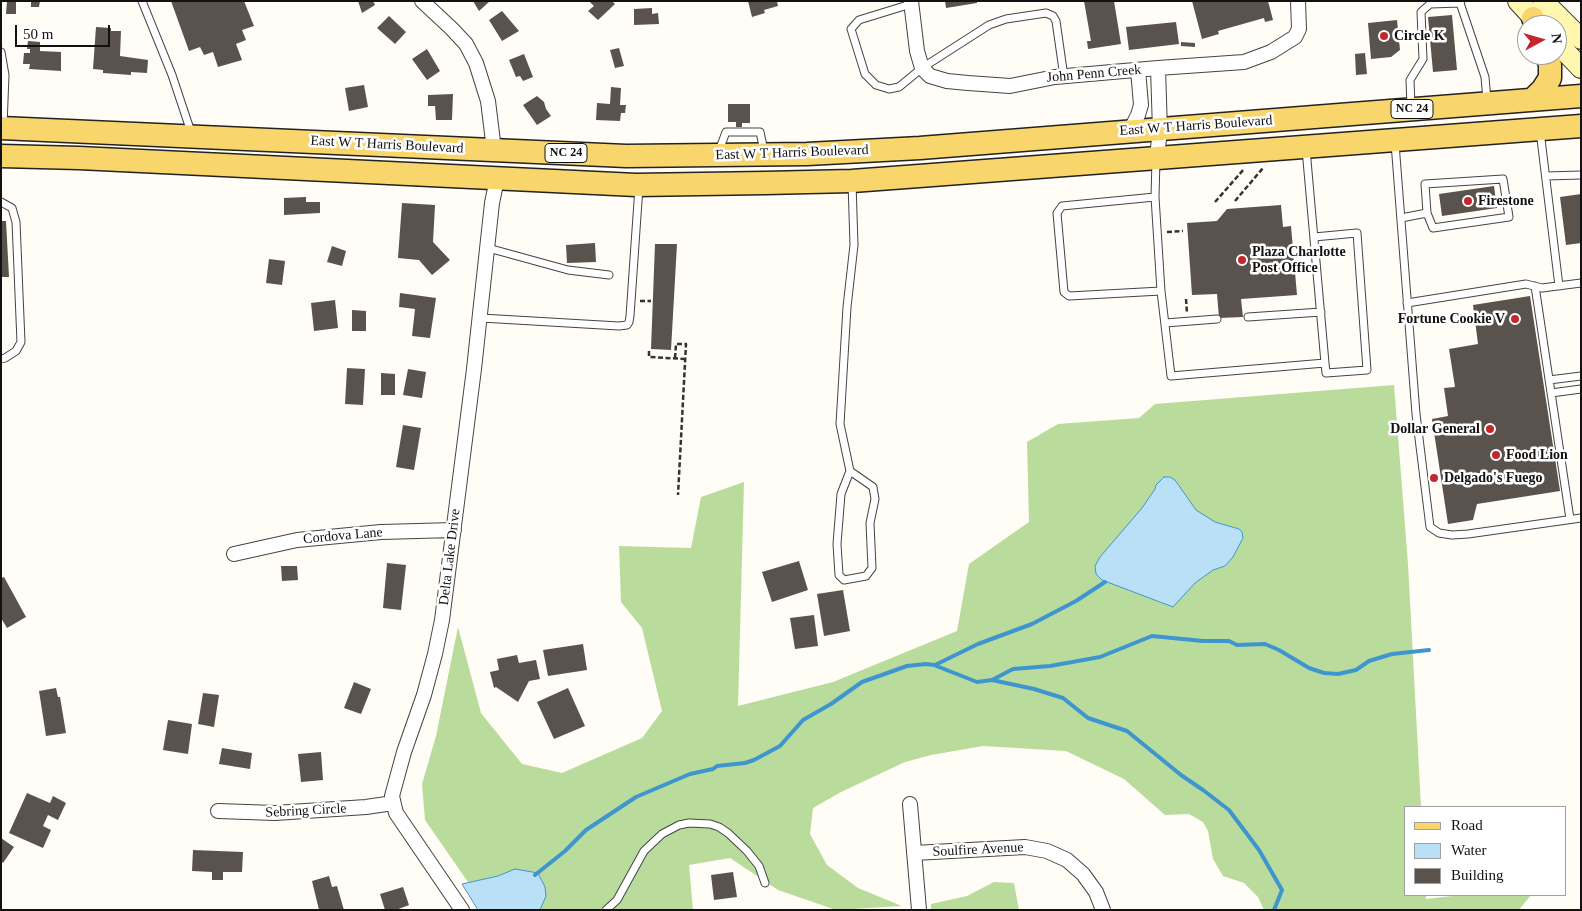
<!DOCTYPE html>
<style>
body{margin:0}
#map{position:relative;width:1582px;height:911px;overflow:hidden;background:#fffdf5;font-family:"Times New Roman",serif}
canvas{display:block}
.frame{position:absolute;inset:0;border:2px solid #111;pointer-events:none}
.legend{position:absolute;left:1404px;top:806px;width:162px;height:90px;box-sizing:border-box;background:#fff;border:1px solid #a0a0a0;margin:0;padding:6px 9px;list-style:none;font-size:15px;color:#111}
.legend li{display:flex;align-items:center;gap:10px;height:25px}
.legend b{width:25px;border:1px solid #a0a0a0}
.north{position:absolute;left:1517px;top:15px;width:50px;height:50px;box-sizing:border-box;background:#fff;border:1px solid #a0a0a0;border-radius:50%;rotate:84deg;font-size:14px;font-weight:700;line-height:20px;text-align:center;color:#111}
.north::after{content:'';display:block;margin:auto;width:18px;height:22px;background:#c4262e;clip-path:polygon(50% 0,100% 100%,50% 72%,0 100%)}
.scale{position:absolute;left:15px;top:25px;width:95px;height:22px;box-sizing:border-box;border:2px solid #111;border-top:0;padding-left:6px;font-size:15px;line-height:18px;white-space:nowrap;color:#111;-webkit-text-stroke:4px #fff;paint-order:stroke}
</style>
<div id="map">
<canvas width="1582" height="911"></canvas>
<div class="frame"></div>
<ul class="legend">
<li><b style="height:6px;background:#f9d66b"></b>Road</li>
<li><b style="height:14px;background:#b9e0f7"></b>Water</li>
<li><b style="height:14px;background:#5a524d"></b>Building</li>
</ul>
<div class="north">N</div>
<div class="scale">50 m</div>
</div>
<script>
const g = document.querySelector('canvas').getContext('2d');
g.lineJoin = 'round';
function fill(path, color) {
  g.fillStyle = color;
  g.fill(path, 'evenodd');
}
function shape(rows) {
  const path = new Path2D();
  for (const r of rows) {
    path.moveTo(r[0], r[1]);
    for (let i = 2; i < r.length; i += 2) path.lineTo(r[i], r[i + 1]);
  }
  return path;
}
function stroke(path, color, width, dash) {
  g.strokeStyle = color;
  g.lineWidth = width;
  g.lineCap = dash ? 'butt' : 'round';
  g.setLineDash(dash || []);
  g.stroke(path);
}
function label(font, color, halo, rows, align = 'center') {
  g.font = font + ' "Times New Roman",serif';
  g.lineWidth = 5;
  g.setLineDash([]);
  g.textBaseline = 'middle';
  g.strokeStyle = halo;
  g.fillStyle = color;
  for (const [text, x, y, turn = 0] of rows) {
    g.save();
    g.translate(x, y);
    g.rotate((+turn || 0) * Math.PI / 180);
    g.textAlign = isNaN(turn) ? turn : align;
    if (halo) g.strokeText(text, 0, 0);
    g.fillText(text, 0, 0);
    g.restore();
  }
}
const forest = shape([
 [1394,385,1408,564,1421,807,1406,807,1406,895,1426,895,1426,899,1461,895,1531,895,1519,910,1264,910,1258,897,1244,883,1223,876,1213,859,1208,831,1203,822,1189,814,1165,815,1124,779,1066,751,983,746,931,755,905,762,841,792,813,808,810,834,827,865,858,888,902,906,836,910,778,890,730,858,689,865,693,910,485,910,472,888,425,820,422,784,436,736,458,627,481,713,522,764,562,773,642,738,662,711,642,628,621,602,619,546,691,548,701,497,744,482,738,706,833,682,957,631,969,564,1029,522,1027,442,1058,424,1139,418,1155,404],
 [994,882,1014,883,1019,910,931,910,931,904,967,896]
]);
const water = shape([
 [1164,477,1170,477,1175,480,1196,510,1215,522,1239,529,1242,532,1243,538,1233,557,1225,566,1213,570,1195,583,1173,607,1102,580,1096,574,1095,566,1100,557,1142,508,1155,489,1156,485,1164,477],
 [515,869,538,873,545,887,546,896,540,910,478,910,462,884,498,876,515,869]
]);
const stream = shape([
 [935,665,978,644,1032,624,1076,601,1105,582],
 [992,680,1013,669,1050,666,1100,657,1152,636,1203,641,1229,641,1237,645,1265,644,1279,650,1309,668,1324,673,1338,674,1356,670,1369,661,1392,654,1429,650],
 [535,875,565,851,586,830,636,797,690,774,713,769,717,766,745,763,754,760,780,746,803,720,831,704,862,682,907,666,926,664,934,665,977,682,992,680,1034,689,1063,698,1088,718,1127,731,1181,775,1203,790,1229,810,1259,850,1282,890,1274,910]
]);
const building = shape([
 [7,1,16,1,16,14,6,14],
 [31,1,40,1,39,7,31,7],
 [171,1,244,1,254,26,242,30,246,40,236,44,242,60,218,67,213,52,204,55,200,47,189,51],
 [358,1,373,1,375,5,362,13],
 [473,1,490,1,479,11],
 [589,1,612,1,615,4,598,20,588,11,594,6],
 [748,1,777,1,778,6,764,10,765,13,752,17],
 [945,1,977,1,977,3,946,8],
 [1084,1,1114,1,1121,44,1088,49,1087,41,1091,41],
 [1192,1,1268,1,1273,20,1265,22,1264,18,1218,31,1219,34,1202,39],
 [652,8,652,14,658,13,659,24,634,25,634,9],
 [502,11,519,31,502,41,489,20],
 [1452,15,1457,70,1433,72,1428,17],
 [389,16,406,32,395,44,377,28],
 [1397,20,1400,50,1391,57,1371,59,1368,23],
 [1176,22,1179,44,1129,50,1126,27],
 [96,27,111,28,111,31,121,31,120,56,148,60,147,73,131,72,131,75,103,73,103,70,93,69],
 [28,41,40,42,40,51,61,52,61,71,29,69,30,64,23,64,24,53,30,53,30,49,27,49],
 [1181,42,1195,43,1195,47,1181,46],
 [619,48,624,66,615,68,610,50],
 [427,49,440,71,427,80,412,59],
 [1365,53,1367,74,1356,75,1355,54],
 [524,54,533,77,523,81,520,76,516,77,509,60],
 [364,85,368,107,349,111,345,88],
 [611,87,621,88,620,105,626,105,625,113,621,113,620,121,596,120,597,103,610,104],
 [453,94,452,120,436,120,435,106,428,106,428,95],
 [537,96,544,102,546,109,551,116,537,125,523,105],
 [728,104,750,104,750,123,742,123,742,127,736,127,736,122,728,122],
 [1494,186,1497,208,1442,216,1439,194],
 [1581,194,1581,243,1566,245,1560,197],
 [306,197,306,202,320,202,320,213,284,215,284,198],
 [402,203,435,205,433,242,450,260,432,275,419,260,398,258],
 [1281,205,1283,227,1291,226,1297,295,1241,299,1243,317,1219,318,1217,294,1192,295,1187,223,1217,221,1227,209],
 [1,221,6,221,9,277,1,277],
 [595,243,596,262,567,263,566,245],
 [655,244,677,244,671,350,651,349],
 [332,246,346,251,342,266,327,262],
 [269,259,285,261,282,285,266,283],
 [400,293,436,298,430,338,412,336,415,309,399,307],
 [1530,296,1560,491,1477,504,1473,520,1448,524,1432,419,1448,416,1444,388,1455,387,1449,349,1478,344,1473,305],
 [335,300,338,328,314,331,311,303],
 [352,310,366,311,366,331,352,331],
 [347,368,365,369,363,405,345,404],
 [408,369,426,372,422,398,403,395],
 [381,373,395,374,395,395,381,395],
 [403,425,421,428,414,470,396,467],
 [799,561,808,590,772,602,762,572],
 [387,563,406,565,401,610,383,608],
 [281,566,297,566,298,580,282,581],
 [4,577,26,617,7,628,1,618,1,578],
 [843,590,850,631,824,636,817,594],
 [814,615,818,646,795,649,790,618],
 [583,644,587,670,548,676,543,650],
 [517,655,519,663,536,660,540,679,529,681,518,702,496,687,494,688,490,672,499,670,497,659],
 [354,682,371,689,361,714,344,708],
 [56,688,58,697,60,697,66,733,46,736,39,691],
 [568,688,585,726,554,739,537,702],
 [203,693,219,695,214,727,198,724],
 [168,720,192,724,188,754,163,750],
 [222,748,252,753,250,769,219,764],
 [321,752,323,780,301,782,298,754],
 [27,793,50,803,53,796,66,803,58,820,48,815,43,826,51,830,43,848,9,833],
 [1,838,14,847,3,863,1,861],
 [193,850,243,852,242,872,223,872,223,880,212,880,212,872,192,871],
 [733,872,737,897,714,900,711,875],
 [329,876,332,887,337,886,344,910,319,910,312,881],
 [403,887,409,905,396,910,385,910,380,894]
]);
const path = shape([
 [1235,201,1263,168],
 [1215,202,1244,169],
 [1167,232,1183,231],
 [1186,299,1187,313],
 [640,301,651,301],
 [649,351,649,357,685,359],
 [675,358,676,344,686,344,678,495]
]);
const service = shape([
 [142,1,172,75,191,132],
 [1461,1,1460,3,1485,77,1487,100],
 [911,4,859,20,851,29,865,74,876,85,889,89,899,87,922,68,989,25,1006,19,1046,13,1053,16,1056,21,1064,77],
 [1,52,5,75,3,126],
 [1411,106,1410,80,1423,59,1421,12,1430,4,1460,3],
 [1540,131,1559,286],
 [1395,143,1416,414,1430,527,1439,533,1452,535,1468,534,1581,518],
 [718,153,726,132,760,132,764,151],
 [1156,160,1155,197,1161,291,1171,376,1325,363,1306,149],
 [1546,176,1581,175],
 [1155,197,1062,206,1057,213,1064,292,1069,296,1161,291],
 [1,202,12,208,16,222,21,342,16,351,5,358,1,359],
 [1401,218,1427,213,1425,184,1503,179,1509,217,1433,228,1427,213],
 [1314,237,1357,233,1367,370,1326,373,1325,363],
 [488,248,568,270,609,275],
 [1535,286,1570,519],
 [1407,303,1526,284,1542,288,1581,283],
 [1248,317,1321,312],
 [481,318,619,326,627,325,629,322,630,316,639,187],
 [1165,323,1217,319],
 [1549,380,1581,376],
 [1551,393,1581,389],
 [850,471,841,494,837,544,839,575,844,580,866,576,872,568,870,523,875,499,873,487,850,471,840,424,847,307,854,245,852,183],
 [606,910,617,900,644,851,662,834,679,825,689,823,710,824,719,827,728,833,747,851,759,866,765,883]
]);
const minor = shape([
 [422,1,452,29,466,44,476,63,488,101,494,150],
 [911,1,917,51,922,68,930,76,947,81,968,83,1010,86,1055,77,1158,68,1244,62,1271,52,1295,37,1299,29,1298,1],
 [1130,131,1138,115,1141,105,1138,70],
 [1157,157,1160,130,1158,68],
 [234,554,297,540,381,532,454,530],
 [910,804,919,910],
 [218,811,275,813,366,807,393,803],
 [914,853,1025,847,1047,851,1067,860,1083,874,1096,892,1103,910],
 [462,910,396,813,392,796,404,752,424,695,435,654,442,620,474,369,492,203,497,179]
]);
const secondary = shape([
 [1518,1,1540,25],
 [1543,1,1581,39],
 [1557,43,1581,68]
]);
const primary = shape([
 [1533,18,1536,25],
 [1532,100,1543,89,1550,78,1550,65,1547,55],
 [1,128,626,156,807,154,920,148,1581,96],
 [1,156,79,158,636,185,765,183,852,181,919,176,1581,126]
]);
const markers = [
 [1384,36,5,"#c4262e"],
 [1468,201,5,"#c4262e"],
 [1242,260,5,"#c4262e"],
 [1515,319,5,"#c4262e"],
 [1490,429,5,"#c4262e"],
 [1496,455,5,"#c4262e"],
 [1434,478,5,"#c4262e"]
];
const shields = [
 [1412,109,42],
 [566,153,42]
];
const shieldNames = [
 ["NC 24",1412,109],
 ["NC 24",566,153]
];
const poiNames = [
 ["Circle K",1394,36],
 ["Firestone",1478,201],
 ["Plaza Charlotte",1252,252],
 ["Post Office",1252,268],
 ["Fortune Cookie V",1505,319,"right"],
 ["Dollar General",1480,429,"right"],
 ["Food Lion",1506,455],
 ["Delgado's Fuego",1444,478]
];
const streetNames = [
 ["John Penn Creek",1094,74,-5],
 ["East W T Harris Boulevard",1196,126,-4],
 ["East W T Harris Boulevard",387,145,3],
 ["East W T Harris Boulevard",792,153,-2],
 ["Cordova Lane",343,536,-5],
 ["Delta Lake Drive",450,557,-83],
 ["Sebring Circle",306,811,-3],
 ["Soulfire Avenue",978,850,-3]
];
fill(forest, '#b9dc9c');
fill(water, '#b9e0f7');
stroke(water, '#3f96cf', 1);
stroke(stream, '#3f96cf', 4);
fill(building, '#5a524d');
stroke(service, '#444', 9);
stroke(minor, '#444', 16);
stroke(secondary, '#333', 22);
stroke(primary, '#222', 25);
stroke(path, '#333', 2.5, [5, 2.5]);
stroke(service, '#fff', 7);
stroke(minor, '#fff', 14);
stroke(secondary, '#fff6b0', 20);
stroke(primary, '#f9d66b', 22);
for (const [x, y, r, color] of markers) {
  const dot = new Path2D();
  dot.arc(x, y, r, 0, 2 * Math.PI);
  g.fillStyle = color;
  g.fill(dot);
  stroke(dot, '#fff', 2);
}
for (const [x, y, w] of shields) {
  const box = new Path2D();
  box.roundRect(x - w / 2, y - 9.5, w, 19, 4);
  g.fillStyle = '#fff';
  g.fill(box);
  stroke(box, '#111', 1);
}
label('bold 12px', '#111', null, shieldNames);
label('bold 14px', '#111', '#fff', poiNames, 'left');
label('14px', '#111', '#fff', streetNames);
</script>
